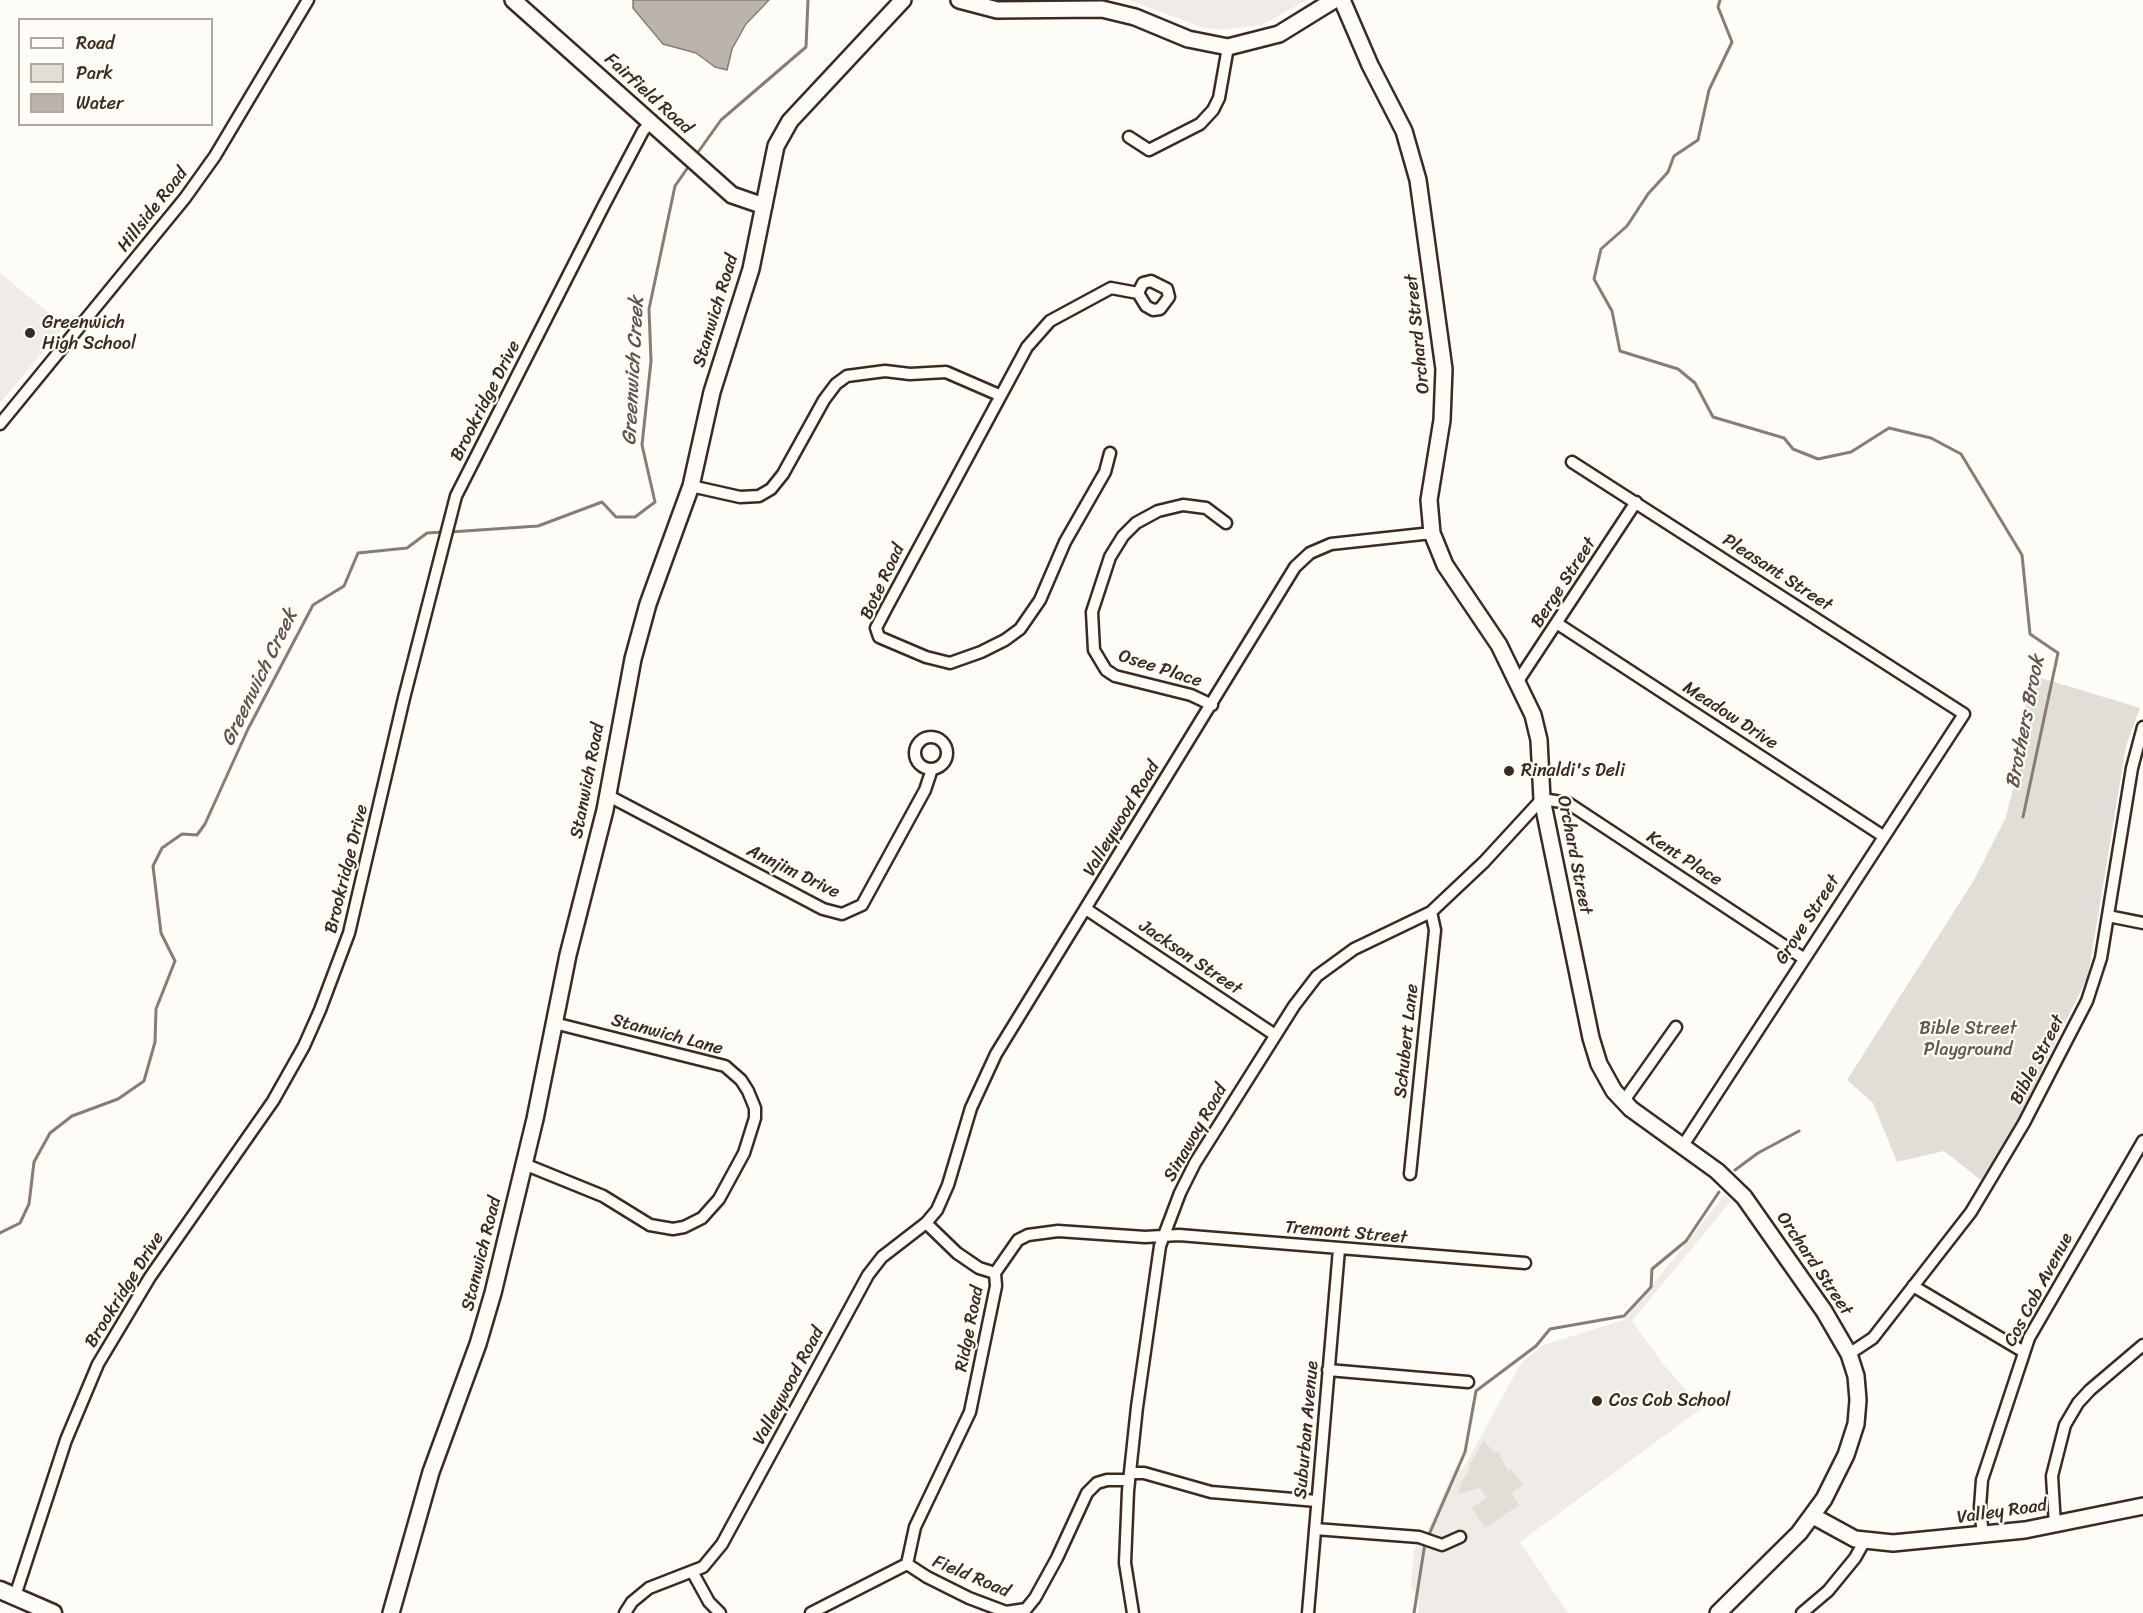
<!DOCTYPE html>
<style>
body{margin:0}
#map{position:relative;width:2143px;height:1613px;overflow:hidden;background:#fdfcf7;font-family:Sriracha,sans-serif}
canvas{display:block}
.legend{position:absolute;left:18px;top:18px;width:195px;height:108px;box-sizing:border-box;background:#fdfcf7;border:2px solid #afa8a0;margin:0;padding:8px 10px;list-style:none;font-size:18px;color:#3b2a1e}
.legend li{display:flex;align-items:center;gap:12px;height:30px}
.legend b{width:30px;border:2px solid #afa8a0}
</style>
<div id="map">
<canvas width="2143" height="1613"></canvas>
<ul class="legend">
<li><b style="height:8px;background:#fdfcf7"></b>Road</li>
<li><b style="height:16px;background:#e1ded7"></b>Park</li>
<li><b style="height:16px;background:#bbb4ad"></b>Water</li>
</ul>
</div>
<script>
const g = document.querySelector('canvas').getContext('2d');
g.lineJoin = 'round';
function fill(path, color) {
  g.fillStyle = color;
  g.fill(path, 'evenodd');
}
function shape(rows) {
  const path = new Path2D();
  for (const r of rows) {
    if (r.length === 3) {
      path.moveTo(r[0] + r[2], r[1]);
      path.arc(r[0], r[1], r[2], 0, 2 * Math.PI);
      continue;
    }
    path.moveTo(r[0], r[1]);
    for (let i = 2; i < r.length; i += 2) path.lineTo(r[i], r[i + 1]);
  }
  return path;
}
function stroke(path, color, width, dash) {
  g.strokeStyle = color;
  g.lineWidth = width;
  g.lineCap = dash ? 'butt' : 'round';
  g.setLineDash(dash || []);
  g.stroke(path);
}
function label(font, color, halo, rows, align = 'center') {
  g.font = font + ' Sriracha,sans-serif';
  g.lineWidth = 4.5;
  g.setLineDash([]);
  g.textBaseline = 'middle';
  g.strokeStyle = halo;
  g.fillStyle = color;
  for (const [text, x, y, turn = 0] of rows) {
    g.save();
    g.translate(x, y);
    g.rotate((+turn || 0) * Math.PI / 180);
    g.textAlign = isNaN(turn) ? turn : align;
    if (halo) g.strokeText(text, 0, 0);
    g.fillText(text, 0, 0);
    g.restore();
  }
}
const built = shape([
 [1129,0,1307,0,1262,25,1222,30,1201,27],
 [0,273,65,326,0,403],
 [1725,1195,1731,1201,1632,1321,1663,1364,1702,1408,1520,1542,1568,1613,1418,1613,1419,1601,1411,1586,1414,1550,1427,1531,1456,1466,1462,1471,1521,1363,1543,1345,1624,1320]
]);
const green = shape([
 [2028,674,2140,708,2126,746,2088,976,2014,1127,1982,1181,1944,1151,1897,1162,1873,1103,1847,1080,1974,880,2006,817,2021,756],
 [1484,1440,1494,1453,1498,1452,1508,1471,1511,1469,1523,1484,1512,1493,1519,1505,1485,1528,1472,1508,1487,1498,1480,1488,1458,1494,1462,1480,1469,1472,1470,1464]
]);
const water = shape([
 [633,0,769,0,746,24,732,49,727,70,715,67,696,53,663,44,633,8,633,0]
]);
const stream = shape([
 [1720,0,1718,7,1732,42,1709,90,1698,140,1674,156,1668,172,1648,194,1627,226,1601,249,1594,279,1612,311,1620,351,1678,369,1695,383,1713,417,1784,438,1793,449,1818,459,1851,452,1889,428,1931,438,1961,454,2022,555,2030,634,2058,653,2023,817],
 [696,155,721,120,806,47,808,0],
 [450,532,538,526,602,502,616,517,635,517,655,502,642,445,651,361,649,309,675,186,691,163],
 [1735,1170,1758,1153,1799,1131],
 [0,1233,20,1223,29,1204,34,1162,50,1133,72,1116,118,1099,144,1081,155,1042,156,1009,175,961,161,933,153,866,162,848,182,834,197,835,205,824,248,729,313,605,344,586,358,553,407,548,427,533,444,532],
 [1428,1537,1465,1452,1476,1391,1536,1346,1550,1329,1624,1316,1651,1287,1652,1269,1686,1241,1719,1192],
 [1414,1613,1425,1543]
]);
const street = shape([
 [1129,137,1149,150,1200,124,1213,110,1219,98,1228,47],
 [0,424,185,198,215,156,308,0],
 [1110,453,1105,472,1065,542,1040,600,1020,629,1005,640,981,652,950,663,926,657,879,637,876,628,887,607,1027,347,1050,321,1111,288,1138,293,1143,283,1151,281,1167,289,1169,297,1160,309,1153,310,1146,306,1138,293],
 [1572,462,1964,714,1682,1147],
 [691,486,740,497,759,496,771,489,783,474,824,400,836,384,847,376,885,371,910,374,946,372,999,395],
 [1558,624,1883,836],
 [1518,681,1636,502],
 [1212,705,1191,695,1115,676,1106,670,1094,650,1092,612,1110,557,1123,536,1136,523,1158,511,1183,505,1206,508,1226,523],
 [931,753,16],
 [607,795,823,909,842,914,862,905,925,790,932,769],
 [1086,909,1275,1035],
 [2108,916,2143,923],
 [1623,1102,1676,1027],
 [524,1164,603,1196,650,1225,673,1229,684,1227,702,1218,719,1199,744,1153,755,1118,755,1108,748,1091,741,1080,725,1066,554,1023],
 [1410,1174,1435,930,1431,912],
 [926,1223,957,1253,979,1268,995,1273],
 [1913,1286,2024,1352],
 [1849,1354,1873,1338,1971,1212,2024,1123,2087,1001,2101,958,2132,768,2143,727],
 [1328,1370,1468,1382],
 [1130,1473,1144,1473,1211,1492,1317,1501],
 [2055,1525,2052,1476,2065,1425,2078,1403,2090,1390,2143,1345],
 [1315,1529,1419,1537,1442,1545,1460,1537],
 [1983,1536,1980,1507,1982,1480,2029,1338,2143,1141],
 [907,1564,915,1527,970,1412,996,1286,995,1273,1018,1240,1028,1235,1058,1231,1145,1237,1179,1235,1525,1263],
 [693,1573,709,1602,720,1613],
 [15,1596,66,1440,98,1364,150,1277,273,1101,304,1046,320,1010,349,933,404,698,456,496,604,205,643,131,651,122],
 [625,1613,632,1602,649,1588,703,1567,722,1544,868,1275,882,1257,926,1223,937,1210,948,1185,971,1108,996,1054,1295,567,1310,553,1331,544,1432,533],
 [811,1613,907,1564,927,1577,969,1598,1006,1612,1026,1609,1035,1598,1057,1558,1087,1493,1097,1483,1107,1480,1129,1480],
 [1133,1613,1125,1563,1128,1491,1137,1407,1160,1246,1180,1193,1195,1163,1294,1006,1317,976,1354,949,1431,912,1484,862,1542,799,1568,803,1803,958],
 [1308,1613,1339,1249],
 [1802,1613,1828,1591,1855,1558,1864,1542]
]);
const secondary = shape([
 [513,0,732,195,764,206],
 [959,0,997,10,1102,9,1135,17,1188,39,1228,47,1279,34,1334,0],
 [1342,0,1370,65,1404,131,1418,180,1444,369,1442,420,1429,500,1432,533,1445,565,1499,645,1533,715,1539,740,1542,799,1591,1038,1599,1064,1614,1091,1631,1109,1717,1171,1744,1197,1824,1311,1849,1354,1856,1376,1858,1400,1856,1424,1846,1455,1824,1499,1799,1533,1718,1613],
 [1813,1516,1855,1539,1893,1543,2025,1530,2143,1506],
 [391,1613,431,1472,478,1344,493,1293,535,1119,568,955,605,810,633,659,648,604,691,486,712,392,751,269,776,146,790,121,903,0]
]);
const primary = shape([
 [0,1590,53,1613]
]);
const markers = [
 [30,333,6,"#3b2a1e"],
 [1509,771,6,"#3b2a1e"],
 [1597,1401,6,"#3b2a1e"]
];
const streetNames = [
 ["Fairfield Road",648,94,42],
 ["Hillside Road",153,210,-52],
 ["Stanwich Road",716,311,-73],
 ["Orchard Street",1418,334,-96],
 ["Brookridge Drive",486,401,-63],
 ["Pleasant Street",1777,573,33],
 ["Bote Road",883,582,-65],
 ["Berge Street",1564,583,-57],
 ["Osee Place",1160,669,18],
 ["Meadow Drive",1730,716,33],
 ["Stanwich Road",588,781,-79],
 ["Valleywood Road",1122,819,-59],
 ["Orchard Street",1574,855,79],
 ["Kent Place",1684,859,33],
 ["Brookridge Drive",347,869,-76],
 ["Annjim Drive",793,872,26],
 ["Grove Street",1808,920,-57],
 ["Jackson Street",1190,958,34],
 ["Stanwich Lane",667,1035,15],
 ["Schubert Lane",1407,1041,-84],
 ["Bible Street",2038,1060,-63],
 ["Sinawoy Road",1196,1133,-60],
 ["Tremont Street",1346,1233,5],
 ["Stanwich Road",482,1254,-76],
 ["Orchard Street",1814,1264,56],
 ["Brookridge Drive",125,1290,-58],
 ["Cos Cob Avenue",2039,1290,-62],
 ["Ridge Road",970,1329,-79],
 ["Valleywood Road",789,1386,-62],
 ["Suburban Avenue",1307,1430,-85],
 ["Valley Road",2002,1512,-8],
 ["Field Road",971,1577,23]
];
const poiNames = [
 ["Greenwich",42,323],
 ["High School",42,344],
 ["Rinaldi's Deli",1521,771],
 ["Cos Cob School",1609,1401]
];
const parkNames = [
 ["Bible Street",1968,1029],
 ["Playground",1968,1050]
];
const waterNames = [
 ["Greenwich Creek",634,371,-87],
 ["Greenwich Creek",260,678,-64],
 ["Brothers Brook",2026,722,-79]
];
fill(built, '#efece7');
fill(green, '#e1ded7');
fill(water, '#bbb4ad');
stroke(water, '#887d74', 1.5);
stroke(stream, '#887d74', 3);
stroke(street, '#3b2a1e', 15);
stroke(secondary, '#3b2a1e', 20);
stroke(primary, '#3b2a1e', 21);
stroke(street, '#fdfcf7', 10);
stroke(secondary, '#fdfcf7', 15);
stroke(primary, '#fdfcf7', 16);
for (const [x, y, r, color] of markers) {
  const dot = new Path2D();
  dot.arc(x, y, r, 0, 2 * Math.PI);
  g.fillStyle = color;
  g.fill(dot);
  stroke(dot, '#fdfcf7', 2);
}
label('18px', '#3b2a1e', '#fdfcf7', streetNames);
label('18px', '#3b2a1e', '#fdfcf7', poiNames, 'left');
label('18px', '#64574c', '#fdfcf7', parkNames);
label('italic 20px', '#615349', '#fdfcf7', waterNames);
</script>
